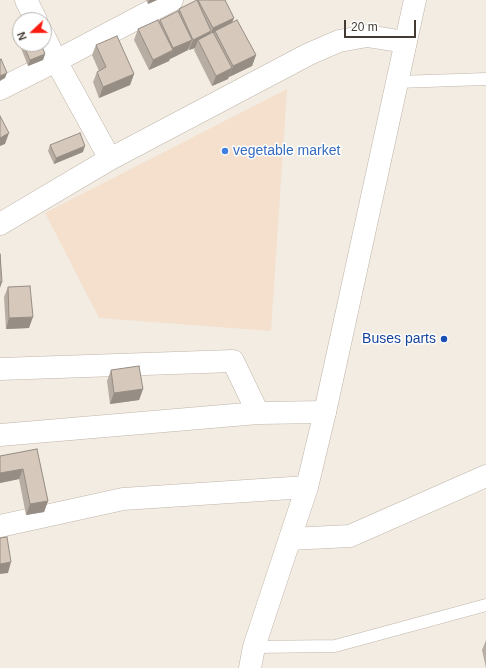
<!DOCTYPE html>
<style>
body{margin:0}
#map{position:relative;width:486px;height:668px;overflow:hidden;background:#f2ece3;font-family:Helvetica,sans-serif}
canvas{display:block}
.north{position:absolute;left:12px;top:12px;width:40px;height:40px;box-sizing:border-box;background:#fff;border:1px solid #b4b1ad;border-radius:50%;rotate:248deg;font-size:11px;font-weight:700;line-height:16px;text-align:center;color:#433b33}
.north::after{content:'';display:block;margin:auto;width:14px;height:18px;background:#fa1c11;clip-path:polygon(50% 0,100% 100%,50% 72%,0 100%)}
.scale{position:absolute;left:344px;top:20px;width:72px;height:18px;box-sizing:border-box;border:2px solid #433b33;border-top:0;padding-left:5px;font-size:12px;line-height:14px;white-space:nowrap;color:#433b33;-webkit-text-stroke:3px #fff;paint-order:stroke}
</style>
<div id="map">
<canvas width="486" height="668"></canvas>
<div class="north">N</div>
<div class="scale">20 m</div>
</div>
<script>
const g = document.querySelector('canvas').getContext('2d');
g.lineJoin = 'round';
function fill(path, color) {
  g.fillStyle = color;
  g.fill(path, 'evenodd');
}
function shape(rows) {
  const path = new Path2D();
  for (const r of rows) {
    path.moveTo(r[0], r[1]);
    for (let i = 2; i < r.length; i += 2) path.lineTo(r[i], r[i + 1]);
  }
  return path;
}
function stroke(path, color, width, dash) {
  g.strokeStyle = color;
  g.lineWidth = width;
  g.lineCap = dash ? 'butt' : 'round';
  g.setLineDash(dash || []);
  g.stroke(path);
}
function label(font, color, halo, rows, align = 'center') {
  g.font = font + ' Helvetica,sans-serif';
  g.lineWidth = 3;
  g.setLineDash([]);
  g.textBaseline = 'middle';
  g.strokeStyle = halo;
  g.fillStyle = color;
  for (const [text, x, y, turn = 0] of rows) {
    g.save();
    g.translate(x, y);
    g.rotate((+turn || 0) * Math.PI / 180);
    g.textAlign = isNaN(turn) ? turn : align;
    if (halo) g.strokeText(text, 0, 0);
    g.fillText(text, 0, 0);
    g.restore();
  }
}
const commercial = shape([
 [287,89,271,331,99,318,45,213]
]);
const service = shape([
 [397,82,486,79],
 [254,647,335,646,486,605]
]);
const minor = shape([
 [26,0,36,20],
 [44,36,56,61,110,159],
 [0,89,56,61,172,0],
 [0,224,110,159,309,54,339,41,367,36,405,42],
 [0,369,233,361,258,413],
 [0,435,258,413,325,412],
 [0,526,123,499,307,487],
 [290,539,350,536,486,476]
]);
const tertiary = shape([
 [250,668,254,647,307,487,325,412,415,0]
]);
const wall = shape([
 [146,0,157,0,148,4],
 [198,0,225,0,232,22,256,55,252,66,229,77,229,76,228,79,212,86,194,50,195,48,189,50,189,48,188,50,170,59,169,61,149,70,134,40,138,29,159,21,160,20,178,11,179,9,197,1],
 [20,40,20,44,41,44,45,54,43,60,28,66,19,43],
 [96,45,134,74,130,85,99,98,93,82,97,72,99,71,92,55],
 [50,145,83,152,54,164,48,151],
 [8,287,29,328,6,329,4,297],
 [111,370,143,389,139,400,110,404,107,381],
 [37,449,48,501,44,512,26,515,19,479,0,483,0,456],
 [486,640,486,668,482,650]
]);
const shadedWall = shape([
 [149,0,157,0,148,4],
 [234,18,230,28,215,31,213,37,209,39,213,28],
 [211,31,207,42,198,40,195,48,189,50,193,40],
 [192,40,188,50,170,59,173,48],
 [173,50,169,61,149,70,153,60],
 [45,54,43,60,28,66,30,60],
 [256,55,252,66,229,77,233,66],
 [232,68,228,79,212,86,216,76],
 [7,73,5,78,0,81,0,76],
 [134,74,130,85,99,98,103,87],
 [9,133,5,144,0,146,0,138],
 [85,146,83,152,54,164,56,158],
 [0,282,2,282,0,288],
 [33,317,29,328,6,329,9,318],
 [143,389,139,400,110,404,114,393],
 [23,469,19,479,0,483,0,473],
 [48,501,44,512,26,515,30,504],
 [11,562,8,573,0,574,0,564]
]);
const building = shape([
 [197,0,211,31,193,40,179,9,197,0],
 [198,0,225,0,234,18,213,28,198,0],
 [178,11,192,40,173,48,160,20,178,11],
 [158,20,173,50,153,60,138,29,158,20],
 [237,20,256,55,233,66,215,31,237,20],
 [213,32,232,68,216,76,198,40,213,32],
 [117,36,134,74,103,87,97,72,106,67,96,45,117,36],
 [23,44,41,44,45,54,30,60,23,44],
 [1,59,7,73,0,76,0,60,1,59],
 [0,116,9,133,0,138,0,116],
 [80,133,85,146,56,158,50,145,80,133],
 [0,254,2,282,0,282,0,254],
 [30,286,33,317,9,318,8,287,30,286],
 [139,366,143,389,114,393,111,370,139,366],
 [37,449,48,501,30,504,23,469,0,473,0,456,37,449],
 [7,537,11,562,0,564,0,538,7,537]
]);
const markers = [
 [225,151,4,"#3f7fe0"],
 [444,339,4,"#1a4fb4"]
];
const shopNames = [
 ["vegetable market",233,151]
];
const transitNames = [
 ["Buses parts",436,339]
];
fill(commercial, '#f4e0cd');
stroke(service, '#c0b5a9', 13);
stroke(minor, '#c0b5a9', 23);
stroke(tertiary, '#c0b5a9', 23);
stroke(service, '#fff', 12);
stroke(minor, '#fff', 22);
stroke(tertiary, '#fff', 22);
fill(wall, '#b8ada2');
fill(shadedWall, '#968d84');
fill(building, '#d6c9bc');
stroke(building, '#968d84', 1);
for (const [x, y, r, color] of markers) {
  const dot = new Path2D();
  dot.arc(x, y, r, 0, 2 * Math.PI);
  g.fillStyle = color;
  g.fill(dot);
  stroke(dot, '#fff', 1.5);
}
label('14px', '#366cbe', '#fff', shopNames, 'left');
label('14px', '#164399', '#fff', transitNames, 'right');
</script>
